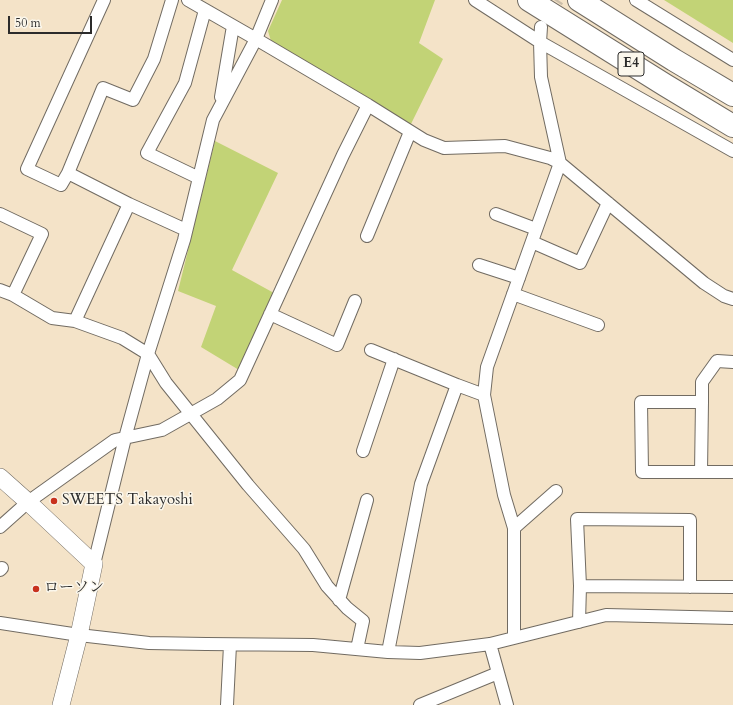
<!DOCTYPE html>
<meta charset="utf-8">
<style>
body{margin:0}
#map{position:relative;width:733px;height:705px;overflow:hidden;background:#f4e3c8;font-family:Cardo,serif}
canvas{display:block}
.scale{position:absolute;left:8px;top:16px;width:84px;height:18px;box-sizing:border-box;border:2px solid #2b2b2b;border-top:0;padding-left:5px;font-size:12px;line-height:14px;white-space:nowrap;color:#2b2b2b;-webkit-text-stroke:3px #fbf7ec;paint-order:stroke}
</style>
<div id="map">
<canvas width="733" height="705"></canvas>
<div class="scale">50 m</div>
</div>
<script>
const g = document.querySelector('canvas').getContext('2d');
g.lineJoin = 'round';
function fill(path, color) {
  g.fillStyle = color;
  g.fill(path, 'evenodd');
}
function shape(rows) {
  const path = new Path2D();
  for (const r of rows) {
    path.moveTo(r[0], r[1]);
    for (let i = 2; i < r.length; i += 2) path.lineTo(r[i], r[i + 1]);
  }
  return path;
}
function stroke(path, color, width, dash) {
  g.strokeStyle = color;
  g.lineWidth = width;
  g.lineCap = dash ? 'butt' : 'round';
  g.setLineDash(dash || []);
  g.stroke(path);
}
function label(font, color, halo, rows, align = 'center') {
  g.font = font + ' Cardo,"Noto Serif JP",serif';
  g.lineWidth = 3;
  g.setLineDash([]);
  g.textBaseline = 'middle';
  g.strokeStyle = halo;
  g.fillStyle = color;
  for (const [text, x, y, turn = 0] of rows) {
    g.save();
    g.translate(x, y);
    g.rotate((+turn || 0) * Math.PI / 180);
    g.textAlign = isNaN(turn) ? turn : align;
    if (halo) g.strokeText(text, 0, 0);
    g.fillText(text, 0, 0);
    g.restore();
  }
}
const green = shape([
 [282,0,435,0,419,43,443,59,410,126,271,41,268,31],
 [664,0,733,0,733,43],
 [215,141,278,173,232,270,274,293,239,370,201,347,216,306,178,291]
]);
const streetTunnel = shape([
 [547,17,558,0]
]);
const street = shape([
 [104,0,27,169,61,185,68,173,103,88,133,100,154,59,172,0],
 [475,0,540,42,733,151],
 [636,0,733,60],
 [221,97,233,26],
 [368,105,424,140,444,148,505,146,550,158,560,163,704,283,724,296,733,299],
 [68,173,129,204],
 [199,178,147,153,185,83,205,10],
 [0,214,42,234,13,295],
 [496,214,536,229],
 [367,236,410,132],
 [532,242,580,263,608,203],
 [479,265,519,278],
 [0,290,13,295,52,318,75,321,122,338,148,354,166,383,248,485,304,549,327,586,347,608,363,621,357,649],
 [513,294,598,325],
 [270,314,337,345,355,301],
 [75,321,129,204,186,230],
 [371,350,457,385],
 [733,362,717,361,702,382,702,402,641,402,642,472,733,472],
 [484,395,504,495,514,528,514,638],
 [363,451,394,359],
 [701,472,702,402],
 [0,527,28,502,115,440,162,430,217,399,240,380,343,155,368,105,256,39,188,0],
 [514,528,556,491],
 [94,564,125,438,148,354,184,240,213,120,256,39,272,0],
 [0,570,2,568],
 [690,587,690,520,577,519,580,586,733,587],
 [339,600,367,500],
 [579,622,580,586],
 [0,623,79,635,149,643,206,644,313,645,388,652,420,653,490,644,606,615,733,618],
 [490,644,507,705],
 [388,652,421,484,457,385,484,395,487,367,560,163,541,77,540,42,541,27],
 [227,705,230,645],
 [420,705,498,673]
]);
const secondary = shape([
 [0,477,28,502,94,564,79,635,61,705]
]);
const highway = shape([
 [529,0,665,85,733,126],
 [579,0,674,60,733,95]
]);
const markers = [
 [54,501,4,"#c8321e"],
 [36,589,4,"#c8321e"]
];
const shields = [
 [631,64,26]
];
const shieldNames = [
 ["E4",631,64]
];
const poiNames = [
 ["SWEETS Takayoshi",62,501],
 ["ローソン",44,589]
];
fill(green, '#c2d376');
stroke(streetTunnel, '#ccbea9', 12, [12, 6]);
stroke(street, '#716b62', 14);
stroke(secondary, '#716b62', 18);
stroke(highway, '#716b62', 24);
stroke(street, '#fff', 12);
stroke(secondary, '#fff', 17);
stroke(highway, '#fff', 22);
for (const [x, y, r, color] of markers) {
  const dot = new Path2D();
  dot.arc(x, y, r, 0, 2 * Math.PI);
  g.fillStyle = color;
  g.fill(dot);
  stroke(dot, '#fbf7ec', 1.5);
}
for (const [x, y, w] of shields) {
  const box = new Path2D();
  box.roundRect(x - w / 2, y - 12, w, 24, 3);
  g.fillStyle = '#fbf7ec';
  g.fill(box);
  stroke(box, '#2b2b2b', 1);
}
label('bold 14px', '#2b2b2b', null, shieldNames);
label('15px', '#2b2b2b', '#fbf7ec', poiNames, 'left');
</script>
